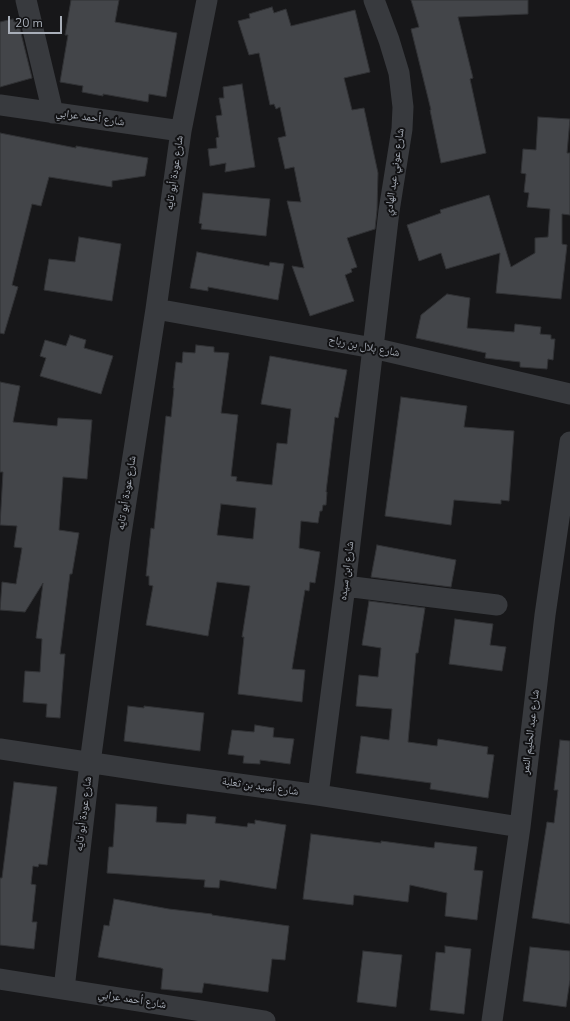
<!DOCTYPE html>
<meta charset="utf-8">
<style>
body{margin:0}
#map{position:relative;width:570px;height:1021px;overflow:hidden;background:#171719;font-family:"Nunito Sans",sans-serif}
canvas{display:block}
.scale{position:absolute;left:8px;top:16px;width:54px;height:18px;box-sizing:border-box;border:2px solid #a9afb9;border-top:0;padding-left:5px;font-size:12px;line-height:14px;white-space:nowrap;color:#a9afb9;-webkit-text-stroke:3px #121214;paint-order:stroke}
</style>
<div id="map">
<canvas width="570" height="1021"></canvas>
<div class="scale">20 m</div>
</div>
<script>
const g = document.querySelector('canvas').getContext('2d');
g.lineJoin = 'round';
function fill(path, color) {
  g.fillStyle = color;
  g.fill(path, 'evenodd');
}
function shape(rows) {
  const path = new Path2D();
  for (const r of rows) {
    path.moveTo(r[0], r[1]);
    for (let i = 2; i < r.length; i += 2) path.lineTo(r[i], r[i + 1]);
  }
  return path;
}
function stroke(path, color, width, dash) {
  g.strokeStyle = color;
  g.lineWidth = width;
  g.lineCap = dash ? 'butt' : 'round';
  g.setLineDash(dash || []);
  g.stroke(path);
}
function label(font, color, halo, rows, align = 'center') {
  g.font = font + ' "Nunito Sans","Noto Naskh Arabic",sans-serif';
  g.lineWidth = 4;
  g.setLineDash([]);
  g.textBaseline = 'middle';
  g.strokeStyle = halo;
  g.fillStyle = color;
  for (const [text, x, y, turn = 0] of rows) {
    g.save();
    g.translate(x, y);
    g.rotate((+turn || 0) * Math.PI / 180);
    g.textAlign = isNaN(turn) ? turn : align;
    if (halo) g.strokeText(text, 0, 0);
    g.fillText(text, 0, 0);
    g.restore();
  }
}
const building = shape([
 [71,0,119,0,115,22,177,33,166,97,149,94,148,102,103,94,103,96,82,92,83,86,60,82,68,35,65,35,71,0],
 [411,0,528,0,528,14,458,17,473,78,470,79,486,153,441,163,430,110,431,110,411,29,419,27,411,0],
 [272,7,274,13,286,9,291,26,355,10,370,72,344,78,352,110,364,108,378,173,377,210,375,229,347,238,357,267,351,269,352,272,345,275,354,301,310,316,292,266,304,268,287,201,301,202,294,167,285,169,278,138,286,136,280,107,276,109,274,104,270,105,259,53,249,55,238,21,250,18,249,14,272,7],
 [13,19,14,22,18,21,32,78,0,87,0,22,13,19],
 [242,84,255,167,225,172,226,163,210,166,208,149,217,148,216,138,219,137,216,116,222,115,219,98,224,98,223,87,242,84],
 [538,117,570,119,567,153,570,153,570,215,562,214,562,244,567,245,561,299,496,293,500,253,446,269,441,253,419,261,407,225,441,213,440,210,489,195,511,267,535,253,535,238,548,237,550,209,527,207,529,193,524,192,526,174,521,173,523,149,536,150,538,117],
 [0,133,76,148,76,146,148,158,145,176,112,181,112,187,49,177,41,206,32,204,12,285,18,287,4,334,0,333,0,133],
 [203,193,270,199,266,236,201,229,202,224,199,223,203,193],
 [79,237,121,244,112,301,44,290,49,259,75,262,79,237],
 [197,252,269,266,270,262,284,264,278,300,208,287,208,291,190,288,197,252],
 [447,294,470,298,467,328,514,332,515,324,541,327,540,334,551,335,551,339,555,339,553,360,548,359,547,369,520,367,520,362,485,358,486,353,416,338,421,315,447,294],
 [70,335,86,340,84,348,113,356,101,394,40,376,46,358,40,356,45,340,66,346,70,335],
 [196,345,214,347,214,352,229,353,221,413,238,415,231,476,237,477,236,481,272,485,277,443,287,444,291,409,261,404,270,356,347,370,338,418,335,417,326,492,327,492,326,505,323,505,322,511,320,511,318,523,301,521,299,548,320,552,315,583,310,582,309,591,305,590,292,669,305,670,302,702,238,694,244,637,242,637,250,586,217,582,208,636,146,625,153,586,149,585,149,576,146,576,151,528,154,529,166,416,171,417,174,388,173,388,176,362,182,363,183,352,195,353,196,345],
 [221,504,256,508,253,539,217,535,221,504],
 [0,382,20,386,13,422,57,426,58,418,92,420,87,479,63,477,59,530,79,533,72,574,70,574,60,654,65,654,60,718,46,717,47,704,23,702,25,671,40,672,42,639,36,638,43,583,25,612,0,610,2,582,16,584,22,548,14,547,17,526,0,525,3,472,0,472,0,382],
 [401,397,467,406,464,427,514,431,509,501,501,500,501,504,454,500,451,525,385,516,401,397],
 [377,545,456,560,451,587,371,577,377,545],
 [369,601,425,608,418,653,416,653,408,742,437,746,438,739,488,747,487,754,494,755,488,798,430,789,431,783,356,773,361,736,389,740,392,709,356,706,359,675,378,677,381,648,362,645,369,601],
 [455,619,493,624,490,645,506,647,502,671,449,664,455,619],
 [128,706,144,708,144,706,204,713,200,751,124,741,128,706],
 [255,725,274,728,273,737,294,739,290,764,260,760,260,764,243,763,244,756,228,754,232,730,254,732,255,725],
 [560,740,570,741,570,924,532,918,547,822,554,823,558,790,554,790,560,740],
 [14,782,57,787,47,865,39,864,38,867,33,866,31,884,36,885,32,922,37,922,34,949,0,945,0,878,2,878,14,782],
 [116,804,157,807,156,822,186,824,187,814,216,817,215,823,247,827,248,823,255,824,255,820,286,825,276,889,220,880,219,888,204,887,205,880,107,873,109,847,113,847,116,804],
 [311,834,381,843,381,841,434,848,435,842,477,847,474,870,483,871,477,920,445,916,447,893,410,885,408,902,354,895,353,905,303,899,311,834],
 [114,899,169,909,212,914,212,915,289,926,285,960,272,959,268,992,204,983,202,993,161,989,163,969,161,968,98,957,104,925,109,926,114,899],
 [445,946,471,949,464,1014,430,1010,436,952,445,953,445,946],
 [530,947,570,951,570,980,566,1007,523,1001,530,947],
 [363,951,402,955,396,1007,357,1002,363,951]
]);
const minor = shape([
 [26,0,53,113],
 [0,105,181,131],
 [156,309,373,348,570,394],
 [345,586,497,605],
 [0,749,166,774,318,795,520,827],
 [318,795,345,586,389,211,402,129,403,107,399,73,389,40,374,0],
 [0,979,265,1021],
 [64,989,90,763,120,540,156,309,181,131,207,0],
 [492,1021,520,827,545,615,570,442]
]);
const streetNames = [
 ["شارع أحمد عرابي",90,118,8],
 ["شارع عوني عبد الهادي",395,172,-82],
 ["شارع عودة أبو تايه",175,173,-82],
 ["شارع بلال بن رباح",364,347,11],
 ["شارع عودة أبو تايه",127,493,-81],
 ["شارع ابن سيده",347,571,-83],
 ["شارع عبد الحليم النمر",531,732,-83],
 ["شارع أسيد بن ثعلبة",260,787,8],
 ["شارع عودة أبو تايه",84,814,-83],
 ["شارع أحمد عرابي",132,1000,9]
];
fill(building, '#434549');
stroke(building, '#313235', 1);
stroke(minor, '#383a3e', 21);
label('11px', '#a9afb9', '#121214', streetNames);
</script>
